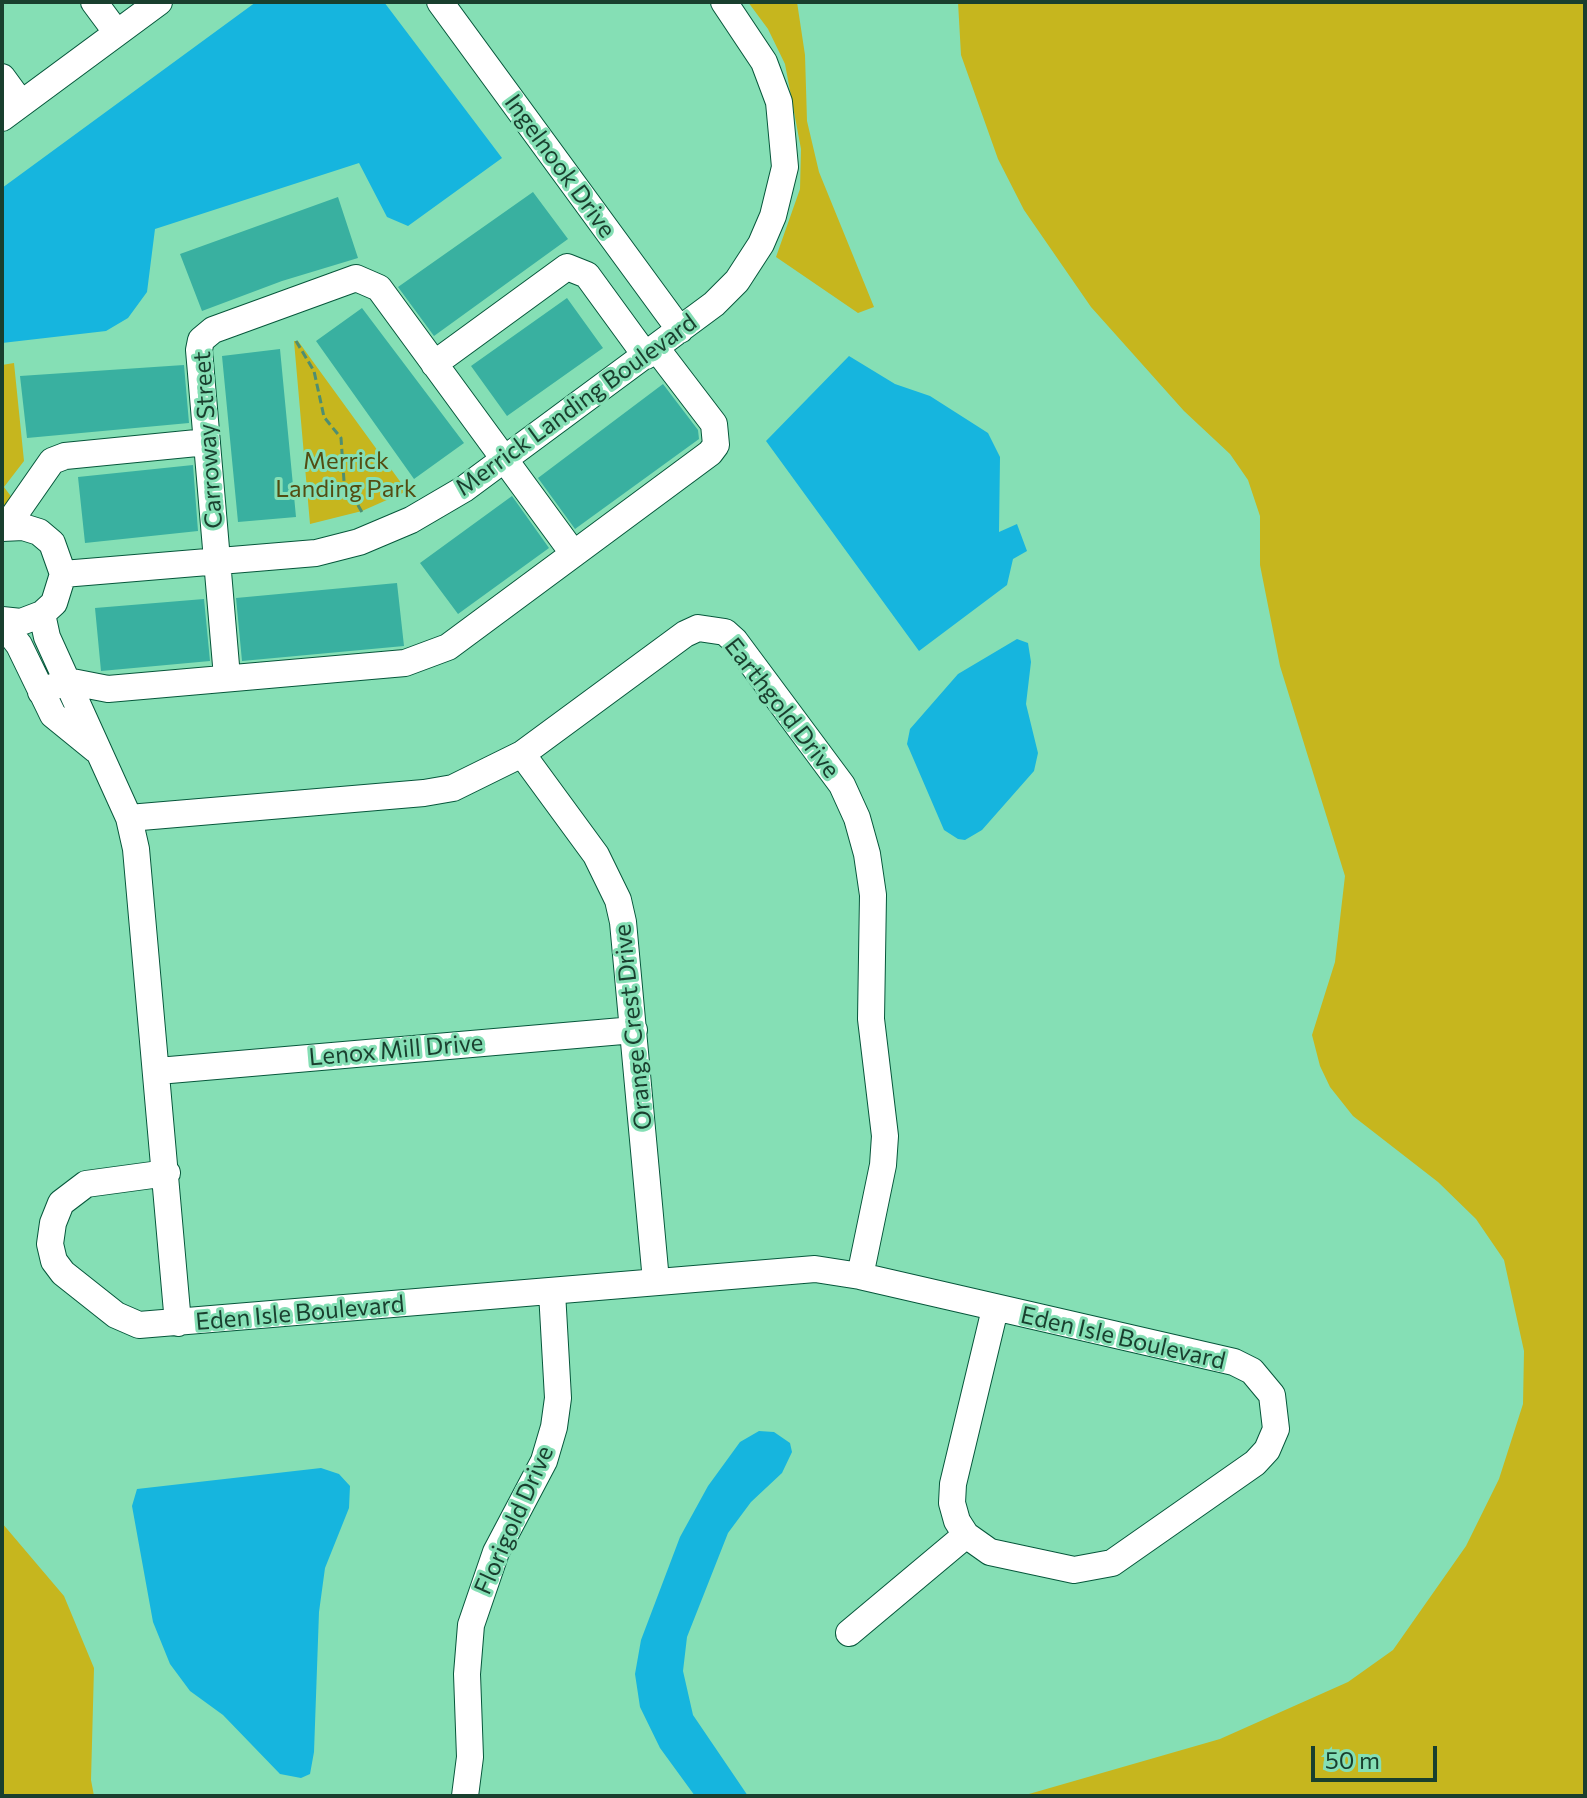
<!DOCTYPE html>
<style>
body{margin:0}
#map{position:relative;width:1587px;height:1798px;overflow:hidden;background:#85dfb5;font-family:Commissioner,sans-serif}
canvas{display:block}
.frame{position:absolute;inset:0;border:4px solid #193f2e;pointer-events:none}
.scale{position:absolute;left:1311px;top:1746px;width:126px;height:36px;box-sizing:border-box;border:4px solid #193f2e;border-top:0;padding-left:10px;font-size:24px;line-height:28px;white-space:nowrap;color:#193f2e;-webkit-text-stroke:6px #85dfb5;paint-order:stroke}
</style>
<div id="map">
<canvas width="1587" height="1798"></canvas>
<div class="frame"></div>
<div class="scale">50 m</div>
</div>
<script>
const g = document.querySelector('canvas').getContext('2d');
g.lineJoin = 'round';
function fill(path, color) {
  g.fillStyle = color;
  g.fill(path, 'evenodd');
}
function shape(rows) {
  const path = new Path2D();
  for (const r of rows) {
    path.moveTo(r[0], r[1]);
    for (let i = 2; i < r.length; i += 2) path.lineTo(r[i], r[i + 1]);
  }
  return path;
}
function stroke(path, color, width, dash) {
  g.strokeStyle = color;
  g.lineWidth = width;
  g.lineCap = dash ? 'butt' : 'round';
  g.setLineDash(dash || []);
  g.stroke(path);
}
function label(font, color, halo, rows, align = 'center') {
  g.font = font + ' Commissioner,sans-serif';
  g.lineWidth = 6;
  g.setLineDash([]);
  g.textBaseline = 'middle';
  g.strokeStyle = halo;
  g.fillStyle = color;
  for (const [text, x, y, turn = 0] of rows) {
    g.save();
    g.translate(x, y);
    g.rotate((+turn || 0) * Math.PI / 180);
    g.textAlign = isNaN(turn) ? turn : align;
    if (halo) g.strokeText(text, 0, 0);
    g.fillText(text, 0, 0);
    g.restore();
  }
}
const green = shape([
 [748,2,797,2,805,55,807,121,819,172,874,307,858,313,776,257,800,189,801,149,785,64,768,29],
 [958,2,1585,2,1585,1796,1022,1796,1220,1739,1348,1682,1393,1650,1466,1546,1499,1479,1523,1404,1524,1351,1504,1260,1476,1219,1438,1182,1353,1116,1330,1087,1320,1066,1312,1035,1335,962,1345,876,1280,666,1260,565,1260,516,1248,480,1230,454,1184,411,1091,307,1024,210,998,159,961,55],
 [294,341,298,341,407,491,362,511,310,524],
 [14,363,24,461,4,487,13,499,2,512,2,365],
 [2,1523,64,1596,94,1668,91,1780,94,1796,2,1796]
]);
const water = shape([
 [256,2,384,2,502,158,408,226,387,217,359,163,155,229,147,292,128,318,106,331,2,343,2,188],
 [849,356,895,384,930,396,988,433,1000,457,999,532,1017,524,1027,551,1013,559,1007,585,919,651,766,441],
 [1017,639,1028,643,1031,662,1026,704,1038,753,1034,771,982,830,965,840,958,839,944,830,907,744,910,729,958,674],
 [759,1431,774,1432,790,1443,792,1452,782,1473,751,1502,728,1533,687,1637,683,1671,693,1715,748,1796,695,1796,660,1748,640,1707,635,1674,641,1640,680,1537,708,1486,740,1442],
 [321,1468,339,1474,350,1486,349,1508,325,1568,319,1612,314,1752,310,1774,301,1778,280,1774,223,1715,190,1691,170,1664,153,1622,132,1506,137,1489]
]);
const building = shape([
 [533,192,568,239,434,336,398,287],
 [338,197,358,258,282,281,202,311,180,254],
 [567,298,603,348,507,416,471,366],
 [362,308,464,443,414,479,316,341],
 [280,349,296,517,238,522,222,356],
 [184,365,189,423,27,438,20,376],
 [663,384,698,430,699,439,575,529,538,478],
 [193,465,198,531,85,543,78,477],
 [512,496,549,548,458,614,420,563],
 [397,583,404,646,242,661,236,598],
 [204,599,210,661,101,671,95,608]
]);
const path = shape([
 [296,341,314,371,324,417,341,438,344,481,363,514]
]);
const minor = shape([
 [94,2,117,33],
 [440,2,680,330],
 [2,77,21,103],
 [2,118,159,2],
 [434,364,567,267,587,275,646,356],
 [6,527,52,461,65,456,207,442],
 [2,528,23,527,39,532,52,543,63,574,54,603,42,614,21,622,2,620],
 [63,574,316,553,359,542,411,520,464,489,714,304,737,281,761,244,773,216,785,167,779,102,764,62,724,2],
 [42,614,47,637,129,818,136,849,178,1323],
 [2,623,19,645,53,715,96,750],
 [227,677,199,350,201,340,213,330,356,278,379,288,573,553],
 [41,692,67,681,108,689,405,663,448,647,710,453,716,445,714,424,656,348],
 [522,754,596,855,618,900,623,922,656,1281],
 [129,818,424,793,453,788,522,754,685,634,698,628,725,632,735,641,842,785,857,818,867,854,873,895,871,1019,885,1136,883,1165,860,1276],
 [158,1071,634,1030],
 [167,1173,86,1184,61,1203,53,1223,50,1244,54,1261,63,1273,116,1315,139,1325,815,1269,860,1276,1234,1362,1252,1371,1272,1395,1276,1429,1267,1450,1255,1463,1112,1563,1074,1570,990,1552,966,1535,957,1521,952,1503,953,1484,995,1309],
 [849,1633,966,1535],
 [465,1796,470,1757,467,1674,471,1625,496,1552,544,1461,554,1427,558,1398,552,1292]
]);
const streetNames = [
 ["Ingelnook Drive",560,166,54],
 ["Merrick Landing Boulevard",576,405,-36],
 ["Carroway Street",208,440,-94],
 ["Earthgold Drive",782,708,52],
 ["Orange Crest Drive",633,1027,-96],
 ["Lenox Mill Drive",396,1050,-5],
 ["Eden Isle Boulevard",300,1313,-5],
 ["Eden Isle Boulevard",1123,1338,13],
 ["Florigold Drive",514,1520,-66]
];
const parkNames = [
 ["Merrick",346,461],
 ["Landing Park",346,489]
];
fill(green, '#c6b61e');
fill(water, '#16b5de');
fill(building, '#39b0a0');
stroke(minor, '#06573b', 28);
stroke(path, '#4e8e71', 3, [8, 4]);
stroke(minor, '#fff', 26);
label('24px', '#193f2e', '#85dfb5', streetNames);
label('24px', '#534c11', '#85dfb5', parkNames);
</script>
